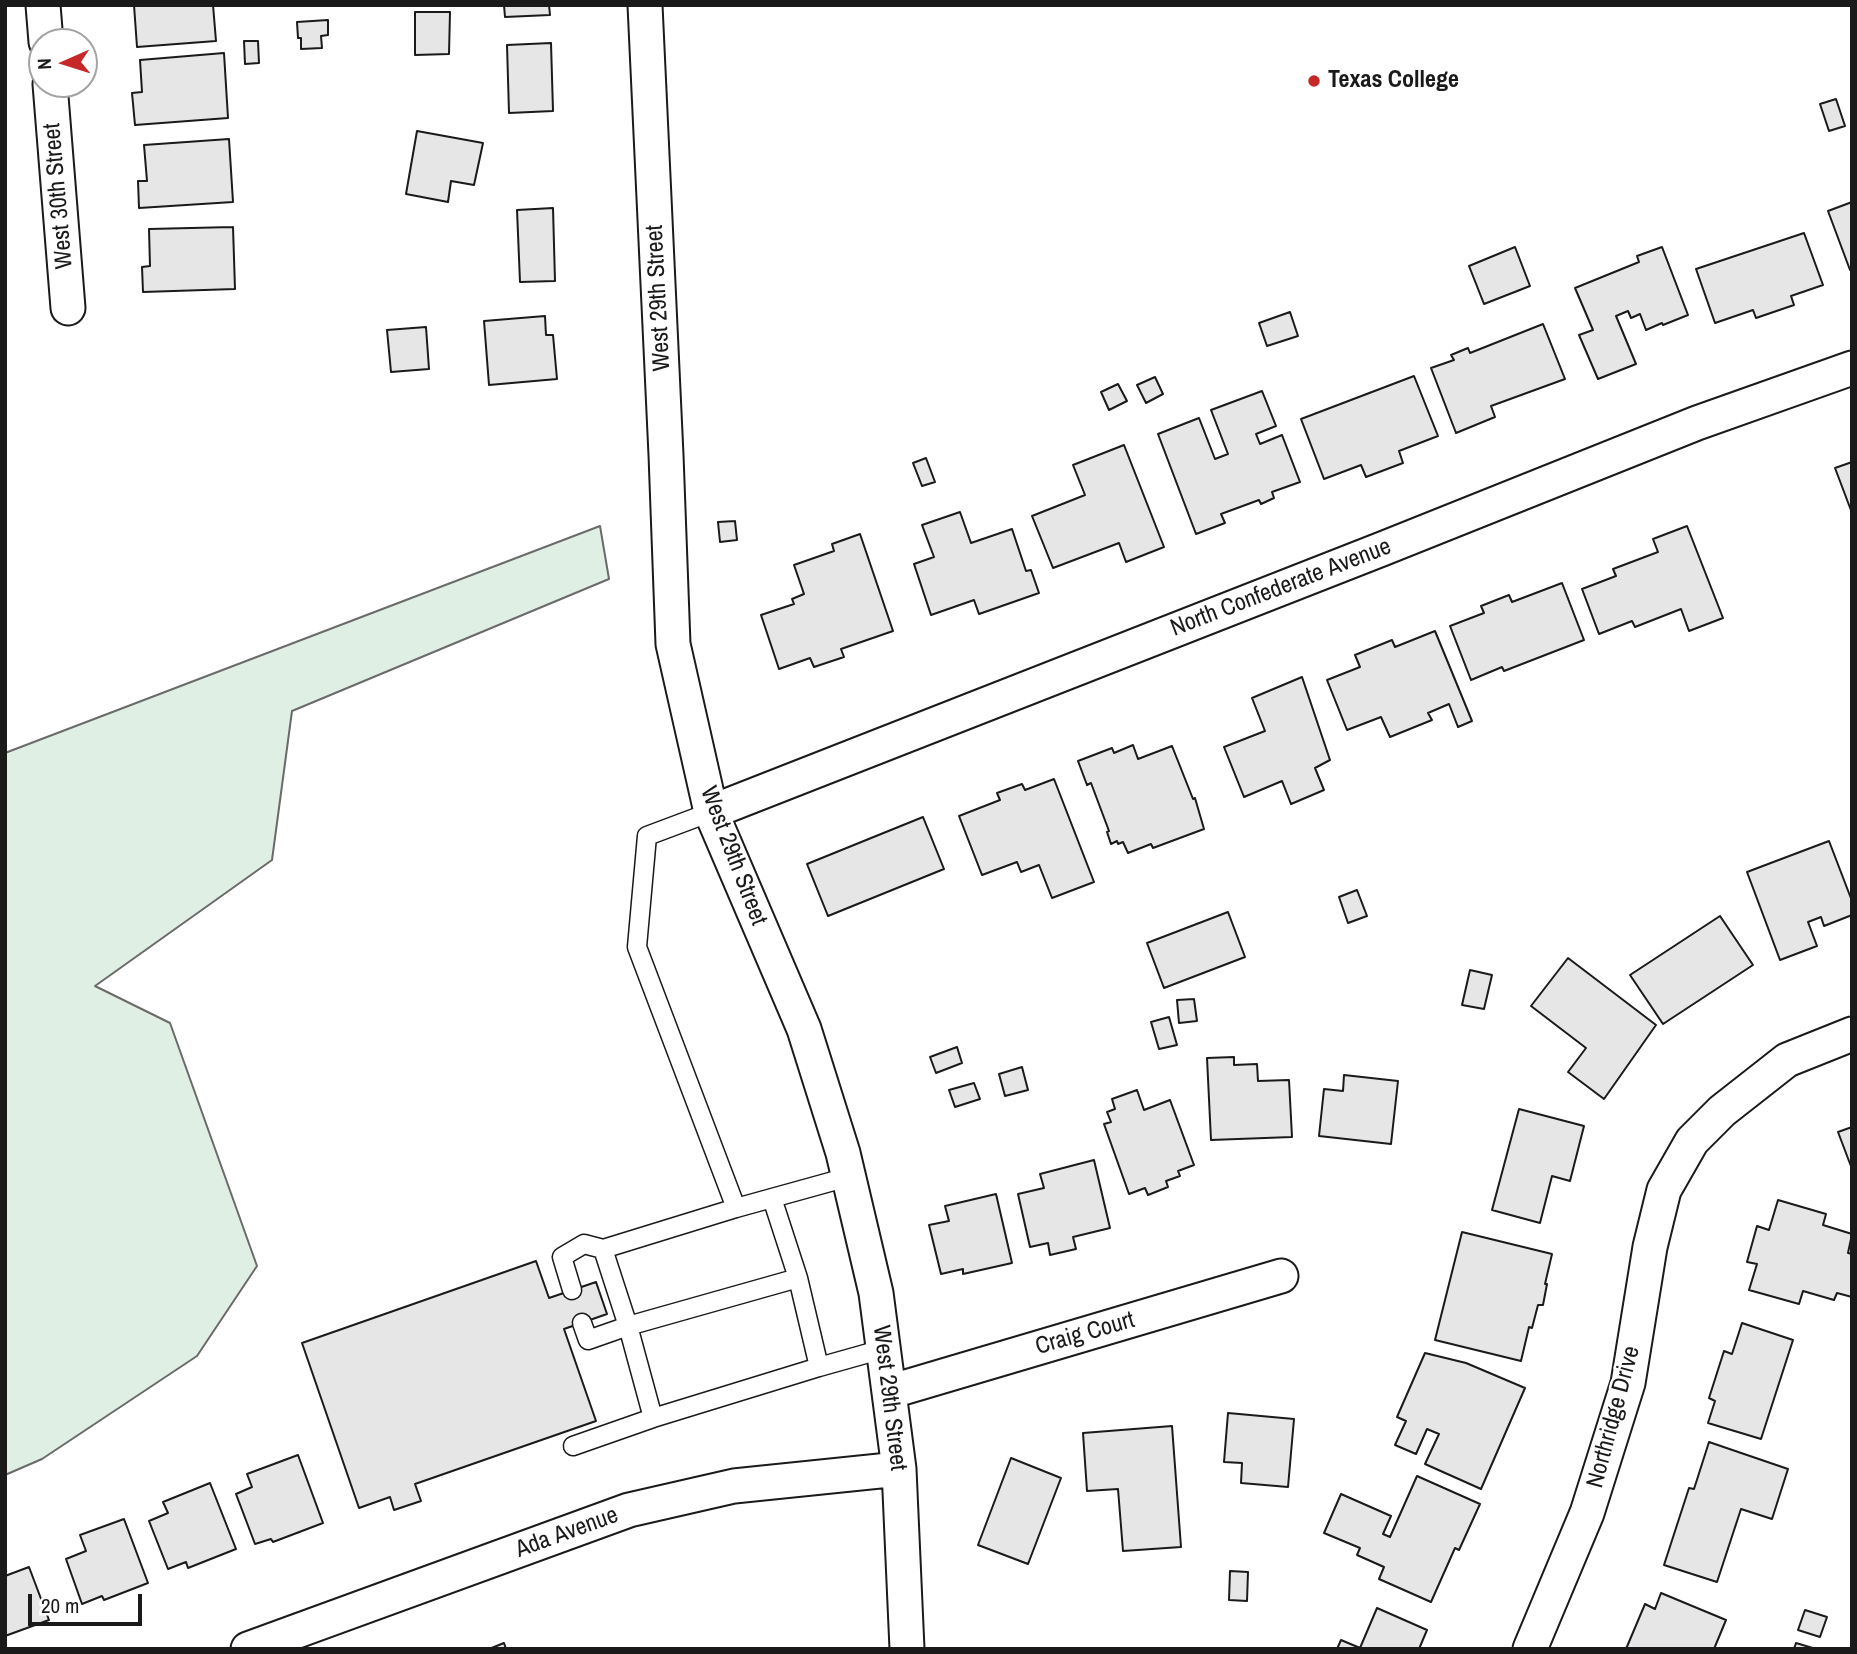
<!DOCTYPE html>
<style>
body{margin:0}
#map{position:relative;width:1857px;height:1654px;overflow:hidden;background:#fff;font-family:"Archivo Narrow",sans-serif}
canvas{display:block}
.frame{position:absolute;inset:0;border:7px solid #1a1a1a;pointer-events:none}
.north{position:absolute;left:28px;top:28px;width:70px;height:70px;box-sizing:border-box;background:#fff;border:2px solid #a3a3a3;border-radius:50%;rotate:267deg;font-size:19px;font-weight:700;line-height:28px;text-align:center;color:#1a1a1a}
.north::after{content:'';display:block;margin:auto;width:24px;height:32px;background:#c62828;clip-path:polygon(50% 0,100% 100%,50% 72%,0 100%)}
.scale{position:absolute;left:28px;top:1594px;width:114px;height:32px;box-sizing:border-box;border:4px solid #1a1a1a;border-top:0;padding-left:9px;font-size:21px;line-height:24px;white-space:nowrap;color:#1a1a1a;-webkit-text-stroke:5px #fff;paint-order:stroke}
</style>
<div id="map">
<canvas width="1857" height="1654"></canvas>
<div class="frame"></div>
<div class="north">N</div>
<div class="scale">20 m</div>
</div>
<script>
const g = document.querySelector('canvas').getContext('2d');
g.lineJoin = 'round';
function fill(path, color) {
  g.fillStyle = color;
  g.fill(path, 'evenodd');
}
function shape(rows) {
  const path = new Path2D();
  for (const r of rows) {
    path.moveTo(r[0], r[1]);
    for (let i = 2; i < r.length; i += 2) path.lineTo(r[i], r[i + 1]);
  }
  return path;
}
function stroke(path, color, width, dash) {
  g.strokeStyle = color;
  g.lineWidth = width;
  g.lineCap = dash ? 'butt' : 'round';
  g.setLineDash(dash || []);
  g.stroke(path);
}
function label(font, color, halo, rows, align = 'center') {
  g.font = font + ' "Archivo Narrow",sans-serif';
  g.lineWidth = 5;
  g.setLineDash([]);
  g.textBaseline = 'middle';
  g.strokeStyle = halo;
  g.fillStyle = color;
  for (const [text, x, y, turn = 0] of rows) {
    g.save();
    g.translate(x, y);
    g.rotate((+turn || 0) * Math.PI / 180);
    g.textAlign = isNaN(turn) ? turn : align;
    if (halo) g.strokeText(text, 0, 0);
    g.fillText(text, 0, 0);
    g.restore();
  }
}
const green = shape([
 [600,526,609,579,292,711,272,860,95,986,170,1023,257,1266,197,1356,42,1459,5,1475,5,753,600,526]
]);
const building = shape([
 [134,5,213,5,216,41,137,47,134,5],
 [504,5,549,5,550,15,505,17,504,5],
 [415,12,450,12,449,54,415,55,415,12],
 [328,20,328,35,321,36,322,48,301,49,301,38,298,38,297,22,328,20],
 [244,41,258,41,259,63,245,64,244,41],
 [551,43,553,111,509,113,507,45,551,43],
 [224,53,228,118,135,125,132,93,142,92,140,60,224,53],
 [1836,99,1845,126,1829,131,1820,104,1836,99],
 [417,131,483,143,474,185,451,181,448,202,406,194,417,131],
 [229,139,233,202,139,208,138,181,147,181,144,145,229,139],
 [1852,202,1852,270,1850,270,1828,211,1852,202],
 [553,208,555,281,520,282,517,210,553,208],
 [233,227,235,289,143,292,142,267,150,266,149,229,233,227],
 [1804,233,1823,285,1791,296,1794,305,1756,318,1753,310,1715,323,1696,269,1804,233],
 [1515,247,1530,286,1484,304,1469,266,1515,247],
 [1662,247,1688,315,1663,325,1662,323,1646,330,1640,314,1631,318,1628,311,1616,316,1636,364,1598,379,1579,335,1593,330,1575,288,1639,262,1637,256,1662,247],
 [1290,312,1298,336,1267,346,1259,323,1290,312],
 [545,316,546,335,553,335,557,379,489,385,484,321,545,316],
 [1543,324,1565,379,1491,406,1495,417,1456,433,1431,368,1454,360,1451,355,1468,348,1470,353,1543,324],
 [426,327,429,369,391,372,387,330,426,327],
 [1414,376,1438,436,1399,451,1403,463,1366,477,1361,465,1324,479,1301,419,1414,376],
 [1155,377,1163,394,1146,403,1137,385,1155,377],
 [1118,384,1127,401,1109,410,1101,392,1118,384],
 [1262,391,1276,426,1256,434,1260,444,1282,435,1300,482,1272,492,1274,498,1261,504,1259,500,1221,514,1225,523,1196,534,1158,434,1199,418,1215,459,1228,454,1211,410,1262,391],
 [1124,445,1164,547,1126,562,1119,543,1053,568,1032,516,1085,495,1073,465,1124,445],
 [926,458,935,482,922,486,913,463,926,458],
 [1852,462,1852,513,1835,468,1852,462],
 [960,512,971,543,1012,529,1026,571,1031,570,1039,593,979,614,974,600,931,615,914,564,934,557,922,525,960,512],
 [735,521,737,540,720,542,718,522,735,521],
 [1687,526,1723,618,1689,631,1681,609,1635,627,1632,621,1599,634,1582,589,1616,576,1613,569,1658,552,1653,539,1687,526],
 [860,534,893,631,841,649,844,657,814,667,810,658,779,669,761,615,794,604,792,599,804,594,794,565,834,551,832,544,860,534],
 [1562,583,1584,640,1504,671,1502,667,1471,680,1450,626,1484,613,1481,606,1509,595,1512,602,1562,583],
 [1435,631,1472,721,1458,727,1449,704,1428,713,1432,720,1390,737,1381,717,1347,730,1327,680,1360,667,1355,655,1392,640,1395,647,1435,631],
 [1302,677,1330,760,1315,768,1324,790,1291,804,1282,781,1244,797,1224,747,1265,731,1252,698,1302,677],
 [1133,745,1138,759,1172,746,1193,799,1195,798,1204,829,1153,848,1151,844,1128,853,1123,842,1118,844,1117,841,1111,844,1107,832,1109,831,1091,783,1087,785,1078,761,1112,748,1114,753,1133,745],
 [1054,779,1094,882,1052,898,1039,865,1021,872,1017,862,982,875,959,816,1000,800,997,793,1022,784,1025,790,1054,779],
 [923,817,944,869,828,916,807,864,923,817],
 [1829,841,1852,901,1852,915,1824,926,1821,917,1808,922,1817,946,1780,960,1747,872,1829,841],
 [1357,890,1367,916,1348,923,1339,897,1357,890],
 [1228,912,1245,957,1164,988,1147,943,1228,912],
 [1720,916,1753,965,1663,1024,1630,975,1720,916],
 [1568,958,1656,1025,1604,1099,1568,1072,1586,1048,1531,1006,1568,958],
 [1470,970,1492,975,1484,1009,1462,1005,1470,970],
 [1194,999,1197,1021,1179,1023,1177,1000,1194,999],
 [1169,1017,1177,1045,1159,1049,1151,1022,1169,1017],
 [957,1047,962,1063,936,1073,930,1057,957,1047],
 [1234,1057,1234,1065,1257,1064,1258,1081,1289,1080,1292,1137,1211,1140,1207,1058,1234,1057],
 [1022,1067,1028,1090,1005,1096,999,1074,1022,1067],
 [1344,1075,1398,1081,1391,1144,1319,1136,1324,1089,1343,1091,1344,1075],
 [974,1083,980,1099,955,1107,949,1090,974,1083],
 [1137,1090,1144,1110,1170,1100,1194,1165,1178,1171,1180,1176,1166,1181,1168,1187,1148,1195,1145,1188,1129,1194,1104,1124,1111,1122,1107,1112,1115,1109,1112,1099,1137,1090],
 [1519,1109,1584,1126,1570,1181,1552,1176,1540,1223,1492,1210,1519,1109],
 [1852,1127,1852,1169,1838,1132,1852,1127],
 [1094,1160,1110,1228,1073,1237,1076,1249,1050,1255,1048,1243,1030,1247,1018,1194,1044,1188,1040,1174,1094,1160],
 [996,1194,1012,1263,963,1274,963,1269,941,1274,929,1225,949,1221,945,1206,996,1194],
 [1778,1200,1826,1214,1823,1225,1852,1234,1848,1253,1852,1254,1852,1297,1837,1293,1834,1300,1803,1291,1799,1304,1749,1290,1757,1264,1747,1262,1757,1226,1769,1230,1778,1200],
 [1462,1232,1552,1254,1545,1284,1547,1284,1543,1305,1538,1305,1532,1328,1529,1327,1521,1361,1435,1340,1462,1232],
 [536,1261,549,1298,596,1282,607,1314,564,1329,596,1421,415,1484,421,1501,394,1510,390,1497,359,1508,302,1343,536,1261],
 [1742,1323,1793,1340,1761,1439,1708,1423,1715,1401,1709,1398,1724,1351,1732,1354,1742,1323],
 [1425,1353,1466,1363,1525,1388,1481,1489,1425,1464,1439,1434,1427,1429,1416,1454,1395,1445,1406,1421,1397,1417,1425,1353],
 [1228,1413,1294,1419,1288,1487,1241,1483,1242,1463,1224,1462,1228,1413],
 [1172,1426,1181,1547,1123,1551,1118,1489,1087,1491,1083,1433,1172,1426],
 [1709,1442,1788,1469,1772,1519,1741,1509,1717,1582,1664,1565,1689,1488,1694,1489,1709,1442],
 [298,1455,323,1523,273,1542,271,1539,255,1544,236,1494,252,1487,247,1474,298,1455],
 [1011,1458,1061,1478,1028,1564,978,1545,1011,1458],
 [1417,1476,1480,1504,1459,1550,1455,1548,1431,1602,1379,1579,1384,1567,1357,1555,1360,1548,1324,1533,1341,1494,1391,1516,1383,1534,1390,1537,1417,1476],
 [210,1483,236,1549,188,1568,186,1562,168,1569,149,1521,168,1513,163,1502,210,1483],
 [124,1519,148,1583,104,1600,102,1596,82,1604,66,1559,86,1551,80,1535,124,1519],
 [29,1567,49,1620,5,1636,5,1576,29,1567],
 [1230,1571,1248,1572,1247,1601,1229,1600,1230,1571],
 [1661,1593,1726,1620,1714,1649,1626,1649,1645,1604,1655,1609,1661,1593],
 [1377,1608,1427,1630,1419,1649,1337,1649,1341,1640,1360,1648,1377,1608],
 [1805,1610,1827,1617,1820,1637,1798,1630,1805,1610],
 [504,1643,506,1649,489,1649,504,1643],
 [1796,1643,1816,1649,1794,1649,1796,1643]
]);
const service = shape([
 [711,812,647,836,637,947,736,1208],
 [848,1177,736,1208,603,1249,628,1326,653,1418,819,1367,883,1349],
 [772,1198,798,1278,819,1367],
 [572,1290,562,1257,584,1244,603,1249],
 [582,1323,588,1340,628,1326,798,1278],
 [573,1446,653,1418]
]);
const minor = shape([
 [43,5,46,42],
 [645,5,666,455,673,644,711,812,804,1029,843,1153,876,1293,899,1469,907,1649],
 [50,84,68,308],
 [711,812,1382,549,1697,423,1852,368],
 [889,1392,1281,1276],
 [248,1649,629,1510,734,1486,899,1469],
 [1530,1649,1587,1513,1628,1383,1650,1247,1664,1190,1692,1141,1722,1111,1787,1060,1852,1034]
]);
const markers = [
 [1314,81,7,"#c62828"]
];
const poiNames = [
 ["Texas College",1328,81]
];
const streetNames = [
 ["West 30th Street",59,196,-95],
 ["West 29th Street",659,298,-93],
 ["North Confederate Avenue",1281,588,-21],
 ["West 29th Street",733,856,69],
 ["Craig Court",1085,1334,-16],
 ["West 29th Street",889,1398,83],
 ["Northridge Drive",1614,1417,-75],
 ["Ada Avenue",567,1533,-20]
];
fill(green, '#e0efe3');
stroke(green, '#6a6a6a', 2);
fill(building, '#e6e6e6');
stroke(building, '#1a1a1a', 2);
stroke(service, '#1a1a1a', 21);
stroke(minor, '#1a1a1a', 37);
stroke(service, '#fff', 18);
stroke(minor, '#fff', 33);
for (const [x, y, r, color] of markers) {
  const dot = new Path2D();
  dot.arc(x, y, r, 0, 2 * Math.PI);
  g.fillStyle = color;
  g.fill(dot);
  stroke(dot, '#fff', 2.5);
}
label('bold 24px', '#1a1a1a', '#fff', poiNames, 'left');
label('24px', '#1a1a1a', '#fff', streetNames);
</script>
